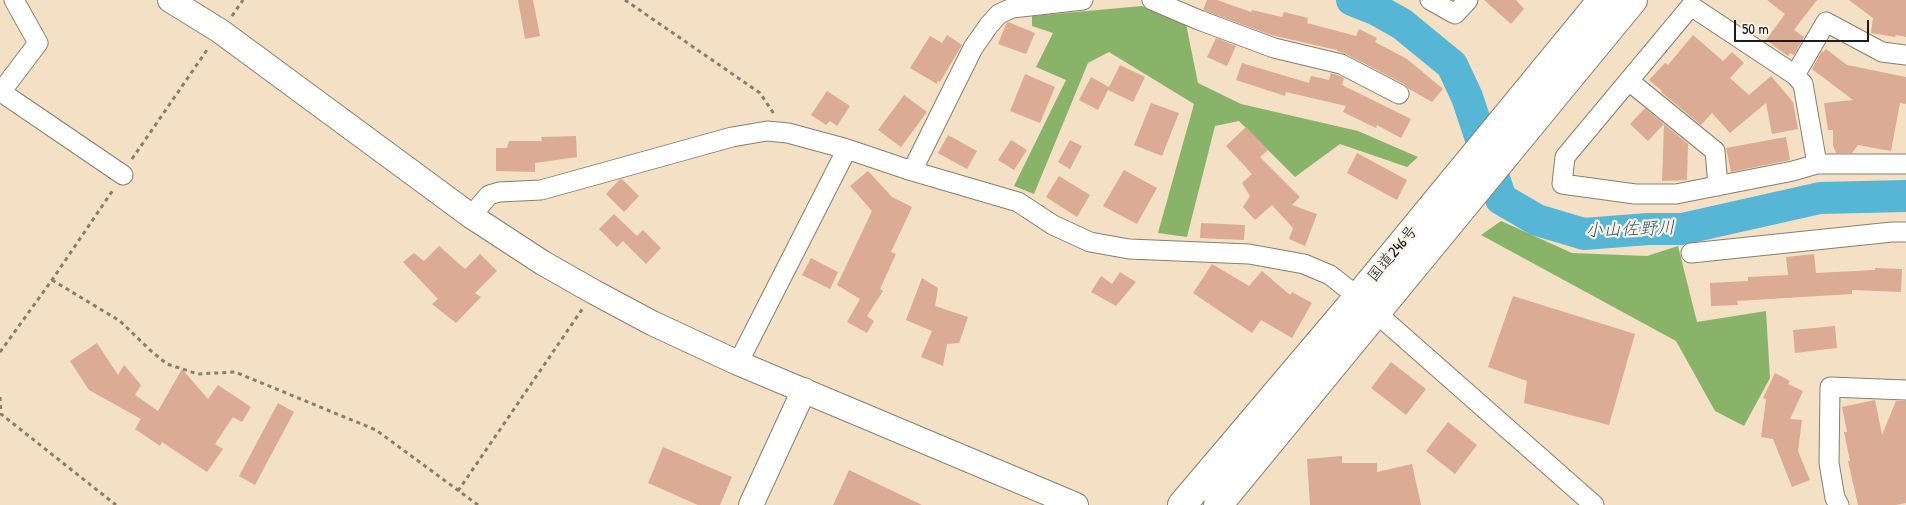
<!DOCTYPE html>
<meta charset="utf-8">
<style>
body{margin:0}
#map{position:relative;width:1906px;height:505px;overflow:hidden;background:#f4e0c4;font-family:"Patrick Hand",sans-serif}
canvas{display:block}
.scale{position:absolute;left:1734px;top:20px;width:135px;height:22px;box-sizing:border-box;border:2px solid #1c1c1c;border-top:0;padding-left:6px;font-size:15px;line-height:18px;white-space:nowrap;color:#1c1c1c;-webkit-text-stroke:4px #f7f3e8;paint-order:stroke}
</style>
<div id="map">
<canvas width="1906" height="505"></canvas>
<div class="scale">50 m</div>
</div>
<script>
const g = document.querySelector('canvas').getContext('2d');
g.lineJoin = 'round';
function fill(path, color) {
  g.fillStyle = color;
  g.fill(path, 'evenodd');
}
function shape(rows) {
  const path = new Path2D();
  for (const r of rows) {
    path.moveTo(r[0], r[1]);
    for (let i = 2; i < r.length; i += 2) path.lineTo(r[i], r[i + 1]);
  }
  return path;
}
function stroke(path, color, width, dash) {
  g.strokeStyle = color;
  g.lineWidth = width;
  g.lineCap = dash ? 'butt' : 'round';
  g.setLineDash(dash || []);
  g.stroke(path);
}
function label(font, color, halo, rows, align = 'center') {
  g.font = font + ' "Patrick Hand","Klee One",sans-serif';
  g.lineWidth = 4.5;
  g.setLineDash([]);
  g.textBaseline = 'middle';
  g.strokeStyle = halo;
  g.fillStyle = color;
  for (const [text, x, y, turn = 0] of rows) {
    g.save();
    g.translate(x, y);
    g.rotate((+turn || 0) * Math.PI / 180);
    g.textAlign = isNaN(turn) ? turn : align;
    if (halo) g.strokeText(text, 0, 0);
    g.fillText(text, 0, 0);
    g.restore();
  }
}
const forest = shape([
 [1142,6,1186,24,1198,83,1241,104,1358,131,1418,157,1407,167,1340,144,1295,177,1239,121,1215,126,1187,237,1158,233,1194,104,1109,52,1088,63,1034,194,1014,186,1066,80,1036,67,1053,33,1032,26,1032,16],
 [1501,221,1572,253,1647,256,1678,246,1697,322,1766,311,1770,378,1744,426,1715,411,1676,341,1481,235]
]);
const river = shape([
 [1352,0,1377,10,1402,24,1452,65,1467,97,1501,199,1537,220,1584,234,1648,229,1682,229,1820,198,1906,196]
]);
const building = shape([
 [518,0,533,0,540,36,525,39],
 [1207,0,1217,0,1251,12,1252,10,1282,17,1284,12,1308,18,1307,23,1356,36,1359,29,1377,38,1375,42,1407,59,1443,89,1432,102,1409,89,1404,84,1346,54,1337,51,1337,50,1271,35,1203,10],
 [1484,0,1516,0,1524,9,1511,24],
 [1767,0,1817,0,1794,30,1804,37,1794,55,1790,53,1788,56,1766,40,1785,14],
 [1849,0,1906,0,1906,37,1896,35,1895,37,1871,33,1873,18],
 [1008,22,1035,33,1026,54,998,44,1006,24],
 [947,35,962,45,940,82,938,81,937,84,910,68,930,36,942,43],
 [1693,35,1723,61,1732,52,1744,63,1730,78,1749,95,1771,76,1793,102,1798,129,1772,134,1766,103,1730,133,1712,113,1701,125,1661,92,1662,91,1649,80,1665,63,1668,65],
 [1216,38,1236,46,1227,66,1207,57],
 [1826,49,1847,65,1906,77,1906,104,1900,103,1891,151,1858,145,1852,153,1836,153,1833,145,1833,130,1828,130,1824,103,1853,100,1812,69,1822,51,1823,52],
 [1242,63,1309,83,1311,76,1329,80,1331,73,1337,75,1344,78,1342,85,1411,119,1401,138,1377,125,1376,128,1343,112,1346,106,1286,92,1285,96,1236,80],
 [1120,65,1145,77,1133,102,1108,90,1098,110,1079,100,1091,77,1109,87],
 [1025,74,1055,87,1040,123,1010,111],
 [827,91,850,106,837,126,830,121,826,125,811,115],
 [904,95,927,112,901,147,878,130],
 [1151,103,1179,113,1162,156,1134,145],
 [1645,108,1688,144,1687,180,1662,181,1664,124,1648,141,1630,124],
 [1246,127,1268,150,1260,157,1300,197,1292,205,1317,214,1305,246,1289,239,1293,228,1272,205,1255,220,1243,207,1250,196,1242,183,1252,174,1226,146],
 [948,135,977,151,967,169,938,153],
 [576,136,577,157,535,163,535,172,496,171,496,148,507,148,509,141,542,141,541,137],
 [1786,137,1790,160,1731,172,1726,148],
 [1011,140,1027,150,1014,170,998,160],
 [1070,140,1082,146,1070,169,1058,162],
 [1357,153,1407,180,1397,200,1347,173],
 [1124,170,1157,188,1137,224,1103,206],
 [868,171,892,197,912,207,891,252,896,254,880,289,883,291,867,316,874,321,867,333,847,322,860,299,837,285,872,211,850,186],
 [1059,176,1090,195,1077,217,1046,197],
 [622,179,639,196,624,212,606,194,619,180],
 [614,214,637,236,643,230,661,248,646,264,623,241,617,247,599,229],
 [1201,223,1245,225,1244,240,1200,238],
 [439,246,465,269,480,254,497,271,475,293,481,297,456,323,432,304,438,299,403,262,414,253,424,261],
 [1814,254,1816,273,1875,270,1875,268,1902,269,1901,292,1852,290,1852,294,1737,301,1738,305,1711,306,1710,283,1748,281,1748,277,1788,275,1786,257],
 [811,258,838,272,830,289,802,275],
 [1212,264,1249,286,1262,271,1290,295,1292,292,1312,303,1292,338,1261,320,1252,333,1193,293],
 [1120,272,1136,282,1116,306,1091,292,1101,276,1112,284],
 [922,278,938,288,935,306,968,317,959,343,947,344,943,366,921,357,932,331,906,320],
 [1513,296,1635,334,1609,425,1524,403,1527,381,1488,367],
 [1835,326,1837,348,1795,353,1793,330],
 [97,343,118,375,124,365,141,385,135,395,158,411,182,369,208,399,218,385,251,407,242,422,233,417,215,444,223,449,207,472,162,442,160,446,135,429,141,419,89,390,70,361],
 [1391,362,1426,389,1406,415,1371,388],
 [1775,373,1790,381,1788,384,1803,391,1790,419,1802,420,1798,451,1810,480,1792,487,1773,439,1761,437,1766,399,1763,398],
 [1875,400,1882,435,1896,401,1906,401,1906,503,1896,505,1858,505,1848,461,1850,461,1844,432,1847,432,1842,407],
 [278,403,294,412,255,485,239,476],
 [1448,422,1477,445,1455,474,1426,451],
 [663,447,732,477,720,505,698,505,648,483],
 [1342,456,1342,463,1377,463,1377,472,1412,464,1421,505,1310,505,1307,459],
 [849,470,922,505,833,505]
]);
const path = shape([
 [625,0,760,93,774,114],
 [232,16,243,0],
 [132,159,209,47],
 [52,280,120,321,151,351,167,364,198,374,235,372,376,430,478,505],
 [0,352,52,280,113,190],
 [0,397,1,414,116,505],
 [458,491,583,308]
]);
const minor = shape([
 [14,0,38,43,1,92,123,175],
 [1152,0,1199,20,1274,48,1341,64,1399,94],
 [1430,0,1455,14,1468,0],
 [1795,75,1826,22,1882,52,1906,55],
 [1629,81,1715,151,1718,186],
 [1817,164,1803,84,1795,75,1691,6,1565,157,1562,184,1635,194,1676,194,1793,171,1817,164,1906,164],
 [912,171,973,48,989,25,999,14,1012,8,1083,0],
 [471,216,489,195,499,192,541,190,732,137,767,131,788,133,847,149,912,171,1018,202,1053,225,1090,242,1129,249,1249,254,1304,264,1330,275,1358,297,1594,505],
 [1691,253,1892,232,1906,232],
 [738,363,847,149],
 [1839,505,1835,498,1829,463,1830,387,1906,390]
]);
const tertiary = shape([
 [170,0,220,31,471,216,543,263,594,292,652,323,738,363,1076,505],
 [751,505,804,390]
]);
const trunk = shape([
 [1182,505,1358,297,1602,0],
 [1218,505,1633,0]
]);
const streetNames = [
 ["国道246号",1393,254,-50]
];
const waterNames = [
 ["小山佐野川",1630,230,-2]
];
fill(forest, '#8ab36a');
stroke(river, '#57b5d5', 32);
fill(building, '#dbab93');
stroke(minor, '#887e70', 21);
stroke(tertiary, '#887e70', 26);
stroke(trunk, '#887e70', 30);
stroke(path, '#887e70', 3, [4, 4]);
stroke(minor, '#fff', 19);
stroke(tertiary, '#fff', 24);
stroke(trunk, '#fff', 28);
label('16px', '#1c1c1c', '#f7f3e8', streetNames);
label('italic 18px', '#345966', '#f7f3e8', waterNames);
</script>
